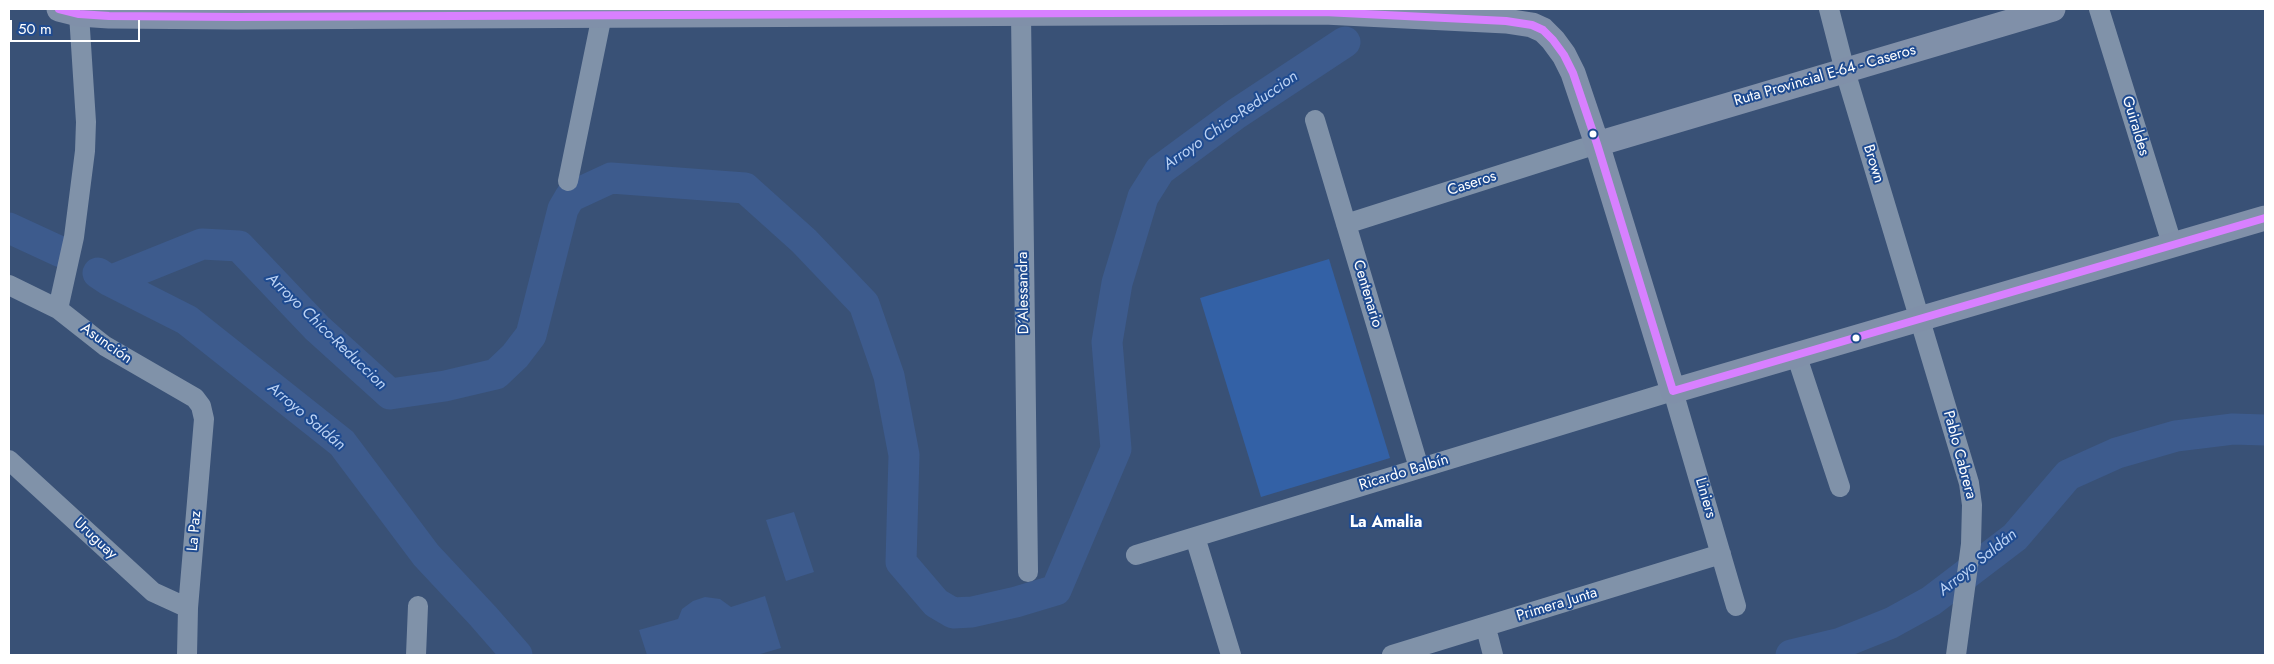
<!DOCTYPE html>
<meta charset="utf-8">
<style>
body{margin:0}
#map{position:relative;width:2274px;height:664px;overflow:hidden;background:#395176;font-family:Jost,sans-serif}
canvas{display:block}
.frame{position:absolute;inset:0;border:10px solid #fff;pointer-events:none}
.scale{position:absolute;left:10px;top:20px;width:130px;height:22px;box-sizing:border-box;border:2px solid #fff;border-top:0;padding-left:6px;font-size:15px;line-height:18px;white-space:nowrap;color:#fff;-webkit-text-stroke:4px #1f4b90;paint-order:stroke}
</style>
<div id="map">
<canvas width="2274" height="664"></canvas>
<div class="frame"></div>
<div class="scale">50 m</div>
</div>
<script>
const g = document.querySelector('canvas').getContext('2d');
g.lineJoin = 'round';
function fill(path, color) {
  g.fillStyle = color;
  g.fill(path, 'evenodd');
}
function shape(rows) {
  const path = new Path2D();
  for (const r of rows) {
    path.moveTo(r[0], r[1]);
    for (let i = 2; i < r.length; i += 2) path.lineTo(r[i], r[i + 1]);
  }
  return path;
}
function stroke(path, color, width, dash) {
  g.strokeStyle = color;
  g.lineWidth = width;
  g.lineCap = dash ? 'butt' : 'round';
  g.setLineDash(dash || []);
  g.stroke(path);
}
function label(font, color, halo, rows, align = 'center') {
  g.font = font + ' Jost,sans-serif';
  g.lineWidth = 4;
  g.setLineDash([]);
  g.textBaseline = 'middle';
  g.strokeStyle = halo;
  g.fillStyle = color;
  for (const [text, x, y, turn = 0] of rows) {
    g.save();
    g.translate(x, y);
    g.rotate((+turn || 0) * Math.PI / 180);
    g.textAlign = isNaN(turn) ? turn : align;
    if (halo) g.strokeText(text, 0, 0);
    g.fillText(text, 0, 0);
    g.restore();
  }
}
const green = shape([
 [1329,259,1390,458,1261,497,1200,298]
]);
const water = shape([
 [794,512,814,572,786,581,766,520],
 [765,596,781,648,757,655,647,655,639,630,678,619,682,609,693,601,705,597,720,599,731,607]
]);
const river = shape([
 [9,228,61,252],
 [98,273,110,281,187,320,342,443,426,555,483,616,517,655],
 [110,281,202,244,239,246,317,328,390,394,445,386,496,374,515,356,531,335,563,209,570,197,611,178,745,188,804,241,864,304,889,376,904,455,901,562,936,603,953,613,972,612,1016,602,1056,590,1116,449,1107,342,1117,283,1143,197,1160,170,1236,114,1345,42],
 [1791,655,1841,643,1891,623,1931,601,2015,537,2068,475,2117,453,2176,436,2233,429,2265,430]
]);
const minor = shape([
 [1829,9,1845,71,1969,483,1972,505,1971,544,1956,655],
 [2099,9,2172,244],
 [1021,14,1028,572],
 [1315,120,1419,468],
 [568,181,602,15],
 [1346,224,1597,144],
 [9,285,58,309,105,346,195,398,201,406,204,419,188,608,187,655],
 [58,309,74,237,85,151,86,122,79,14],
 [1796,354,1840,487],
 [9,460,153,592,188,608],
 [1195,537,1231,655],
 [1136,555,1673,391,1736,606],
 [1486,628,1493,655],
 [416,655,418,606],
 [1392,655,1721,554]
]);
const major = shape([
 [59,9,79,14,109,16,237,17,1324,12,1506,21,1532,25,1543,30,1553,40,1564,55,1573,73,1597,144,1673,391,2265,218],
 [1597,144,2053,9]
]);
const bus1 = shape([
 [59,9,79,14,109,16,237,17,1324,12,1506,21,1532,25,1543,30,1553,40,1564,55,1573,73,1597,144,1673,391,2265,218]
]);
const markers = [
 [1593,134,4.5,"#fff"],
 [1856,338,4.5,"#fff"]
];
const streetNames = [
 ["Ruta Provincial E-64 - Caseros",1825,76,-16],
 ["Guiraldes",2135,126,73],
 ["Brown",1873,164,73],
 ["Caseros",1472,184,-18],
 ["D´Alessandra",1024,293,-91],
 ["Centenario",1367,294,73],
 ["Asunción",106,344,35],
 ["Pablo Cabrera",1959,455,75],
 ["Ricardo Balbín",1404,473,-17],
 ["Liniers",1705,498,74],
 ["La Paz",195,531,-85],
 ["Uruguay",95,539,43],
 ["Primera Junta",1557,605,-17]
];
const waterNames = [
 ["Arroyo Chico-Reduccion",1231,121,-35],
 ["Arroyo Chico-Reduccion",326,332,44],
 ["Arroyo Saldán",306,417,40],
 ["Arroyo Saldán",1978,563,-39]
];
const neighbourhoodNames = [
 ["La Amalia",1386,523]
];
fill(green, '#3361a6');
fill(water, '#3d5b8d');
stroke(river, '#3d5b8d', 31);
stroke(minor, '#8092a9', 20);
stroke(major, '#8090a9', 25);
stroke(bus1, '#d880ff', 8);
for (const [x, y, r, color] of markers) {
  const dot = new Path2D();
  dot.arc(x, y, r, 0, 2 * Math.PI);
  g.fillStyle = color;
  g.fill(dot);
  stroke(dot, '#1f4b90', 2);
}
label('15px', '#fff', '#1f4b90', streetNames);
label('italic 16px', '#bbd2f4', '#1f4b90', waterNames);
label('bold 16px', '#fff', '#1f4b90', neighbourhoodNames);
</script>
